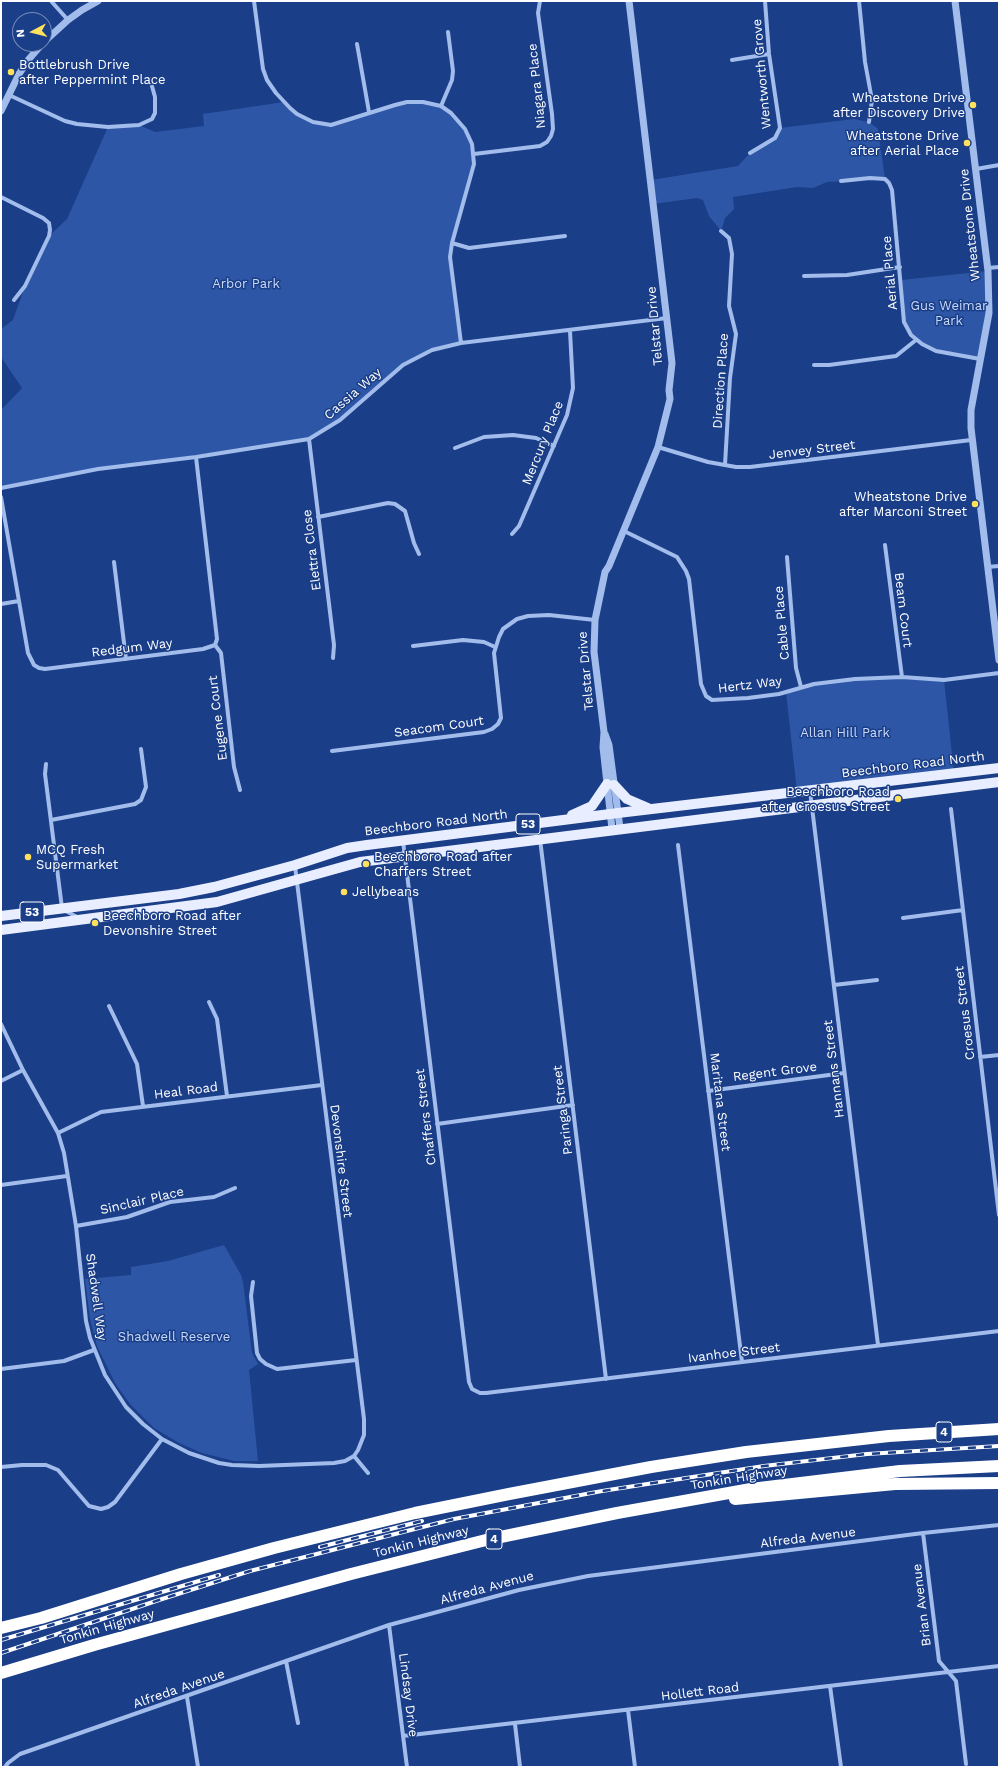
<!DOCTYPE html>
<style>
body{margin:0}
#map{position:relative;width:1000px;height:1768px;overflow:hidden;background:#1a3e88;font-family:"Work Sans",sans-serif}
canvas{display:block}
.frame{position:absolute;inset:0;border:2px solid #fff;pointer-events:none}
.north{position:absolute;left:12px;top:12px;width:40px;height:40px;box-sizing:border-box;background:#1a3e88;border:1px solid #768bb8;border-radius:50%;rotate:263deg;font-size:11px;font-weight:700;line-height:16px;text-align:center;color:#fff}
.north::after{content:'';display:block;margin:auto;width:14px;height:18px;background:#ffe15e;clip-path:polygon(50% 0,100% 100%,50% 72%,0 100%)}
</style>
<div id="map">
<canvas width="1000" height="1768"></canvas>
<div class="frame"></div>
<div class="north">N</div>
</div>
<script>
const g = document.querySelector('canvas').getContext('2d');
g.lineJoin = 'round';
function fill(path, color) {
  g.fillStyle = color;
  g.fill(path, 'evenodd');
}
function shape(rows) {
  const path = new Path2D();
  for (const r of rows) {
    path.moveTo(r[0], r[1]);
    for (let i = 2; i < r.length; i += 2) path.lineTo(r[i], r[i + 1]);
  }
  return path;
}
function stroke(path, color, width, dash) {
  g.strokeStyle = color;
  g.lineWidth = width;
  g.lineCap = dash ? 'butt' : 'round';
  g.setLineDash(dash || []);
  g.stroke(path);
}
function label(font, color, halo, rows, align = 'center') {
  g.font = font + ' "Work Sans",sans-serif';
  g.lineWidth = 3;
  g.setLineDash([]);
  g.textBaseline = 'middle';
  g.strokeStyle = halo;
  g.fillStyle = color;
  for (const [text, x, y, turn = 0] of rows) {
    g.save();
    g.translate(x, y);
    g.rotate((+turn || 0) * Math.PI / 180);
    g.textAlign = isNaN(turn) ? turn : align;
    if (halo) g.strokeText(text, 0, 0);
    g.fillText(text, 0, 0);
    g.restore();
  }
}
const green = shape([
 [284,102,304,118,331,125,407,102,434,103,451,113,469,137,474,164,450,257,461,343,432,350,412,359,340,420,309,439,98,469,1,488,1,410,22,388,1,357,1,329,13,320,25,286,49,236,67,219,108,127,139,125,155,132,204,126,203,114],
 [854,119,869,122,878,129,885,179,827,182,813,188,797,187,733,197,734,209,725,218,721,231,709,216,703,200,697,198,653,204,651,180,738,166,750,153,775,138,780,128],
 [988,271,990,302,980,359,936,351,911,335,904,322,901,280],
 [869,678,944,680,954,773,797,792,786,692,801,687],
 [224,1245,241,1275,243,1282,252,1353,258,1364,249,1370,258,1461,234,1461,202,1453,179,1443,154,1428,130,1404,115,1383,97,1346,90,1319,85,1279,131,1275,131,1267,168,1261]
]);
const minor = shape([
 [51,1,68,20],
 [254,1,263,69,267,80,276,93,290,108,297,114,313,122,331,125,395,105,407,102,423,102,441,106,451,113,465,129,472,144,474,164,452,243,450,257,461,343],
 [859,1,865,62,872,100,869,122],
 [357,44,369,112],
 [732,60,769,54],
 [9,95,65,121,77,124,108,127,139,125,152,119,155,113,155,97,150,79],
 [441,106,452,80,453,71,448,32],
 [750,153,775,138,780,128,769,54,765,1],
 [474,154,540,146,547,142,551,136,553,129,552,114,538,13,540,1],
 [976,169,999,165],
 [841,181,870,178,885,179,889,183,892,190,904,322,911,335,922,344,936,351,980,359],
 [1,197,43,218,49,223,50,230,49,236,25,286,14,300],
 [721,231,729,238,732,254,729,306,736,334,730,378,725,465],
 [452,243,469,248,565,236],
 [988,268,999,267],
 [804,276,847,275,900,267],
 [814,365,829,365,896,356,916,340],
 [309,439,334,645,333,658],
 [658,447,708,462,736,467,750,467,971,440],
 [455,448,484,437,513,435,536,438,554,446],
 [1,488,98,469,196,457,309,439,340,420,403,365,432,350,461,343,667,318],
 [1,497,28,653,34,665,39,668,45,669,203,649,215,645,217,639,196,457],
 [318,517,388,503,395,504,405,511,414,543,419,554],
 [624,531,677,557,686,571,689,579,701,684,706,696,712,700,748,698,779,694,814,684,855,679,902,677,944,680,999,673],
 [512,534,519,526,567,415,573,388,570,331],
 [885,545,902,677],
 [787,557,796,668,801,687],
 [114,562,126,659],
 [987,567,999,566],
 [1,604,19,601],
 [215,645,221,653,234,767,240,790],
 [413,646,463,640,484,642,495,647],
 [332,751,484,732,492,729,498,724,501,718,494,653,499,637,503,629,517,619,528,616,549,615,595,620],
 [46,764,45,774,62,908],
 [810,791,878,1345],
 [951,809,999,1215],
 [51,820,135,804,141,800,146,787,141,749],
 [540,839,606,1379],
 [403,841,469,1382,472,1389,480,1393,486,1393,999,1331],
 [678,845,742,1362],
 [64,910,77,917],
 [903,918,963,910],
 [834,985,877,980],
 [209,1002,217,1019,227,1096],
 [109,1006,137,1064,143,1106],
 [1,1024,23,1070,58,1133,64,1153,76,1226,86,1321,90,1338,105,1375,126,1407,143,1424,162,1439,189,1453,219,1463,232,1465,259,1466,334,1463,345,1461,354,1456,358,1450,364,1435,364,1419,295,866],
 [980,1057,999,1055],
 [1,1081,23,1070],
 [708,1091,844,1073],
 [437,1124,573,1105],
 [58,1133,101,1112,322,1085],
 [1,1185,67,1176],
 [76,1226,127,1217,170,1202,214,1197,235,1188],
 [253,1282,251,1296,257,1353,260,1359,266,1364,277,1369,356,1360],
 [1,1369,64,1361,94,1350],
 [354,1456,368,1473],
 [1,1467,22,1465,46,1465,58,1470,89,1506,101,1509,108,1507,115,1502,162,1439],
 [923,1533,939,1661,956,1681,966,1764],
 [389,1625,407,1767],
 [286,1661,298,1723],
 [830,1686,841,1767],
 [187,1697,198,1767],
 [628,1710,635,1767],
 [515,1724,520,1767],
 [403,1736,999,1666],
 [5,1767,8,1763,20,1754,389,1625,519,1590,588,1576,923,1533,999,1525]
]);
const tertiary = shape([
 [955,1,988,271,989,313,971,410,971,428,999,660],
 [44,42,68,20,82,10,98,1],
 [1,111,19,74,29,59,42,44],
 [605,734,609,745,620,828],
 [612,829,603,747,604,732,594,652,595,620,605,572,609,566,658,447,670,399,669,390,672,363,629,1]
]);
const primary = shape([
 [614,785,627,799,648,808],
 [572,815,592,806,607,784],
 [1,916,179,894,214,887,295,865,347,848,367,845,618,813,999,768],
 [1,930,217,902,360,862,999,782]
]);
const motorway = shape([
 [735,1499,895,1484,999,1483],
 [1,1628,41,1618,181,1574,274,1548,415,1513,509,1494,651,1467,746,1452,889,1436,999,1429],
 [1,1673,94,1645,351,1574,486,1540,617,1513,751,1489,900,1471,999,1466]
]);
const rail = shape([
 [320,1547,422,1521],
 [1,1640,219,1575],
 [1,1653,159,1600,250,1571,454,1519,602,1491,764,1466,867,1454,999,1446]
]);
const markers = [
 [11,72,4,"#ffe15e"],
 [973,105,4,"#ffe15e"],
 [967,143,4,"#ffe15e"],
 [975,504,4,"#ffe15e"],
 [898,799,4,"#ffe15e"],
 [28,857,4,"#ffe15e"],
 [366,864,4,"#ffe15e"],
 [344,892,4,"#ffe15e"],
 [95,923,4,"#ffe15e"]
];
const shields = [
 [528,824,24],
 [32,912,24],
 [944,1432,16],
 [494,1539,16]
];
const shieldNames = [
 ["53",528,824],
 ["53",32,912],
 ["4",944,1432],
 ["4",494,1539]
];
const poiNames = [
 ["Bottlebrush Drive",19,65],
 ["after Peppermint Place",19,80],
 ["Wheatstone Drive",965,98,"right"],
 ["after Discovery Drive",965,113,"right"],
 ["Wheatstone Drive",959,136,"right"],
 ["after Aerial Place",959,151,"right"],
 ["Wheatstone Drive",967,497,"right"],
 ["after Marconi Street",967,512,"right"],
 ["Beechboro Road",890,792,"right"],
 ["after Croesus Street",890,807,"right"],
 ["MCQ Fresh",36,850],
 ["Supermarket",36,865],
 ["Beechboro Road after",374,857],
 ["Chaffers Street",374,872],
 ["Jellybeans",352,892],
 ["Beechboro Road after",103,916],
 ["Devonshire Street",103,931]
];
const streetNames = [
 ["Wentworth Grove",762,74,-95],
 ["Niagara Place",537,86,-96],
 ["Wheatstone Drive",970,225,-96],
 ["Aerial Place",890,273,-95],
 ["Telstar Drive",655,326,-95],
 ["Direction Place",721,381,-86],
 ["Cassia Way",353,394,-41],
 ["Mercury Place",543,443,-68],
 ["Jenvey Street",812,450,-7],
 ["Elettra Close",312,550,-97],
 ["Beam Court",903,610,83],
 ["Cable Place",782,623,-95],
 ["Redgum Way",132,648,-7],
 ["Telstar Drive",586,671,-95],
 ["Hertz Way",750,685,-7],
 ["Eugene Court",218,718,-97],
 ["Seacom Court",439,727,-8],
 ["Beechboro Road North",913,765,-7],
 ["Beechboro Road North",436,823,-7],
 ["Croesus Street",965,1013,-97],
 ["Hannans Street",834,1069,-97],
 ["Regent Grove",775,1072,-7],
 ["Heal Road",186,1091,-7],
 ["Maritana Street",720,1102,83],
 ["Paringa Street",563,1110,-97],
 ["Chaffers Street",426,1117,-97],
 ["Devonshire Street",341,1161,83],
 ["Sinclair Place",142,1201,-13],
 ["Shadwell Way",96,1297,82],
 ["Ivanhoe Street",734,1353,-7],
 ["Tonkin Highway",739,1478,-9],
 ["Alfreda Avenue",808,1538,-7],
 ["Tonkin Highway",421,1542,-14],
 ["Alfreda Avenue",487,1588,-15],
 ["Brian Avenue",922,1605,-97],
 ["Tonkin Highway",107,1627,-16],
 ["Alfreda Avenue",179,1689,-19],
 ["Hollett Road",700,1692,-7],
 ["Lindsay Drive",408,1695,83]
];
const parkNames = [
 ["Arbor Park",246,284],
 ["Gus Weimar",949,306],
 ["Park",949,321],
 ["Allan Hill Park",845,733],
 ["Shadwell Reserve",174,1337]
];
fill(green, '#2d57a6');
stroke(minor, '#a2bcec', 4);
stroke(tertiary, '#a2bcec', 7);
stroke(primary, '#e8eeff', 10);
stroke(motorway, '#fff', 12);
stroke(rail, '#fff', 4);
stroke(rail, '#1a3e88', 2.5, [8]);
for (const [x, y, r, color] of markers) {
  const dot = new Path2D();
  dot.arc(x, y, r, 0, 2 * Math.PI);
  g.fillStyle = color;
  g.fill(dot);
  stroke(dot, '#1a3e88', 1.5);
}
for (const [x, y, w] of shields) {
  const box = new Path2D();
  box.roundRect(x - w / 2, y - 10, w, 20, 3);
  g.fillStyle = '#1a3e88';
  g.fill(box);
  stroke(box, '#fff', 1);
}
label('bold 12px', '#fff', null, shieldNames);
label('13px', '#fff', '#1a3e88', poiNames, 'left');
label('13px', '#fff', '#1a3e88', streetNames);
label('13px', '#c8d9f9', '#1a3e88', parkNames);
</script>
